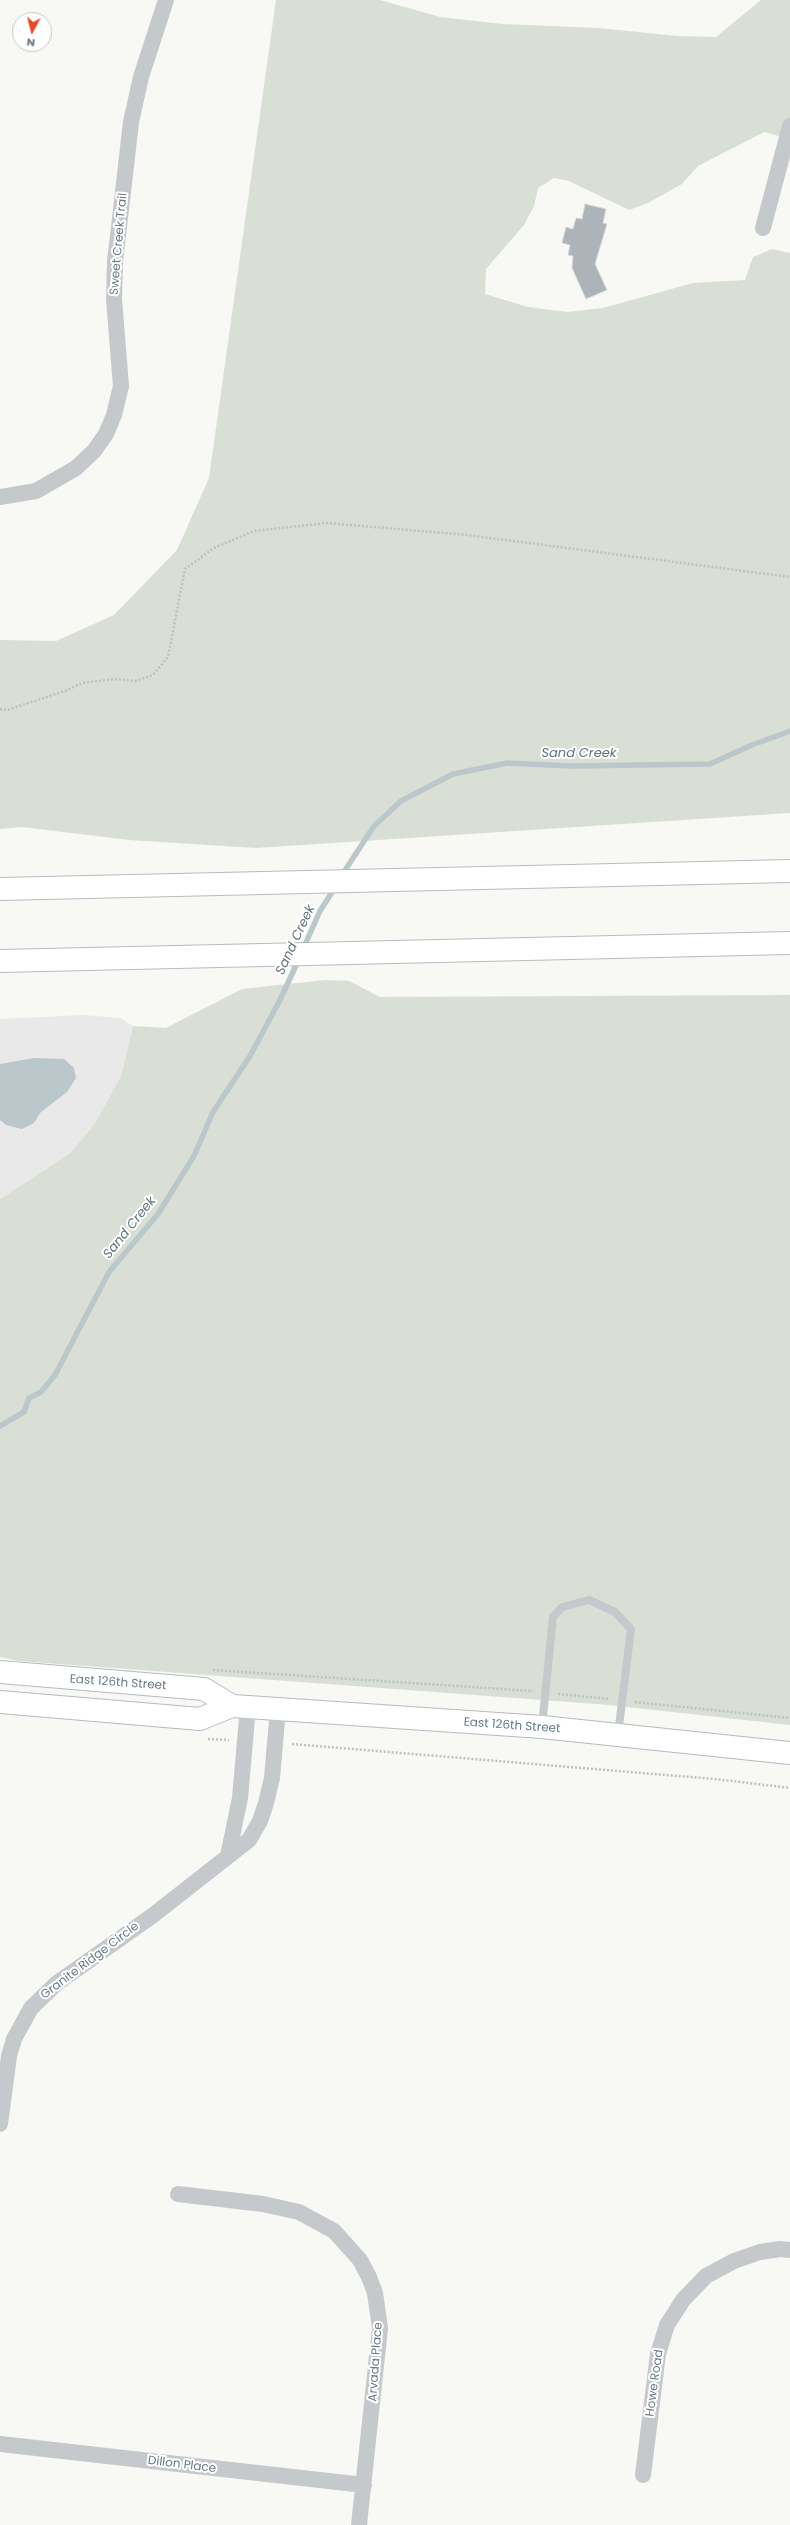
<!DOCTYPE html>
<style>
body{margin:0}
#map{position:relative;width:790px;height:2525px;overflow:hidden;background:#f8f8f4;font-family:Poppins,sans-serif}
canvas{display:block}
.north{position:absolute;left:12px;top:12px;width:40px;height:40px;box-sizing:border-box;background:#fff;border:1px solid #c2c9cf;border-radius:50%;rotate:187deg;font-size:11px;font-weight:700;line-height:16px;text-align:center;color:#667987}
.north::after{content:'';display:block;margin:auto;width:14px;height:18px;background:#e94a24;clip-path:polygon(50% 0,100% 100%,50% 72%,0 100%)}
</style>
<div id="map">
<canvas width="790" height="2525"></canvas>
<div class="north">N</div>
</div>
<script>
const g = document.querySelector('canvas').getContext('2d');
g.lineJoin = 'round';
function fill(path, color) {
  g.fillStyle = color;
  g.fill(path, 'evenodd');
}
function shape(rows) {
  const path = new Path2D();
  for (const r of rows) {
    path.moveTo(r[0], r[1]);
    for (let i = 2; i < r.length; i += 2) path.lineTo(r[i], r[i + 1]);
  }
  return path;
}
function stroke(path, color, width, dash) {
  g.strokeStyle = color;
  g.lineWidth = width;
  g.lineCap = dash ? 'butt' : 'round';
  g.setLineDash(dash || []);
  g.stroke(path);
}
function label(font, color, halo, rows, align = 'center') {
  g.font = font + ' Poppins,sans-serif';
  g.lineWidth = 4;
  g.setLineDash([]);
  g.textBaseline = 'middle';
  g.strokeStyle = halo;
  g.fillStyle = color;
  for (const [text, x, y, turn = 0] of rows) {
    g.save();
    g.translate(x, y);
    g.rotate((+turn || 0) * Math.PI / 180);
    g.textAlign = isNaN(turn) ? turn : align;
    if (halo) g.strokeText(text, 0, 0);
    g.fillText(text, 0, 0);
    g.restore();
  }
}
const built = shape([
 [83,1015,120,1018,133,1026,121,1076,94,1125,69,1154,0,1199,0,1019]
]);
const green = shape([
 [276,0,380,0,440,17,502,24,599,28,677,36,716,37,761,0,790,0,790,139,764,132,698,166,682,184,648,203,629,210,569,181,554,178,538,188,534,206,524,225,486,269,485,294,528,307,567,312,603,308,693,283,745,280,753,257,772,249,790,253,790,813,256,848,129,840,22,827,0,829,0,640,56,641,114,615,177,550,209,478],
 [325,980,349,981,380,997,790,995,790,1725,609,1705,19,1661,0,1657,0,1199,69,1154,94,1125,121,1076,133,1026,166,1028,242,989]
]);
const water = shape([
 [34,1058,64,1059,74,1068,76,1078,67,1092,40,1113,34,1123,22,1129,6,1125,0,1120,0,1064]
]);
const stream = shape([
 [342,875,374,826,401,801,453,774,507,763,572,766,710,764,752,745,790,731],
 [303,949,320,911,336,886],
 [0,1426,24,1412,29,1398,41,1392,55,1375,109,1272,158,1214,194,1156,213,1112,250,1056,280,1000,299,959]
]);
const building = shape([
 [585,204,606,209,603,223,607,224,595,264,607,290,586,299,572,268,573,256,568,255,570,245,562,243,566,227,573,229,576,218,582,219,585,204]
]);
const path = shape([
 [0,709,7,710,65,691,82,683,114,679,136,681,153,675,168,657,185,569,214,548,254,531,327,523,467,535,790,577],
 [213,1670,533,1691],
 [558,1694,610,1699],
 [635,1702,790,1718],
 [208,1739,229,1740],
 [292,1744,715,1779,790,1788]
]);
const lane = shape([
 [542,1726,553,1617,562,1607,589,1600,615,1612,631,1629,618,1734]
]);
const street = shape([
 [763,228,790,126],
 [0,497,36,491,76,468,94,451,106,434,114,415,121,386,114,299,115,262,131,122,141,77,166,0],
 [228,1856,240,1798,248,1707],
 [0,2124,9,2056,14,2039,31,2008,57,1983,152,1916,249,1840,260,1821,266,1803,272,1778,278,1709],
 [178,2194,263,2204,299,2212,334,2231,360,2260,369,2277,375,2293,380,2328,359,2525],
 [0,2444,364,2485],
 [643,2475,658,2354,667,2325,683,2300,706,2276,734,2261,760,2252,780,2249,790,2250]
]);
const secondary = shape([
 [0,1672,204,1689,232,1706,248,1707,542,1727,790,1753],
 [0,1702,200,1719,232,1706]
]);
const highway = shape([
 [0,889,790,871],
 [0,961,790,943]
]);
const streetNames = [
 ["Sweet Creek Trail",119,244,-85],
 ["East 126th Street",118,1683,4],
 ["East 126th Street",512,1726,4],
 ["Granite Ridge Circle",90,1961,-37],
 ["Arvada Place",376,2362,-86],
 ["Howe Road",655,2383,-82],
 ["Dillon Place",182,2465,7]
];
const waterNames = [
 ["Sand Creek",579,754],
 ["Sand Creek",296,940,-65],
 ["Sand Creek",130,1228,-51]
];
fill(built, '#e8e9e8');
fill(green, '#d9dfd5');
fill(water, '#bac8cb');
stroke(stream, '#bac8cb', 5.5);
fill(building, '#acb4ba');
stroke(building, '#d9d9d7', 1);
stroke(secondary, '#b5bbbf', 24);
stroke(highway, '#b8bbbe', 24);
stroke(path, '#bfc1c3', 2.5, [2, 2]);
stroke(lane, '#c5c9cc', 8);
stroke(street, '#c5c9cc', 16);
stroke(secondary, '#fff', 22);
stroke(highway, '#fff', 22);
label('12px', '#667987', '#fff', streetNames);
label('italic 13px', '#5c747c', '#fff', waterNames);
</script>
